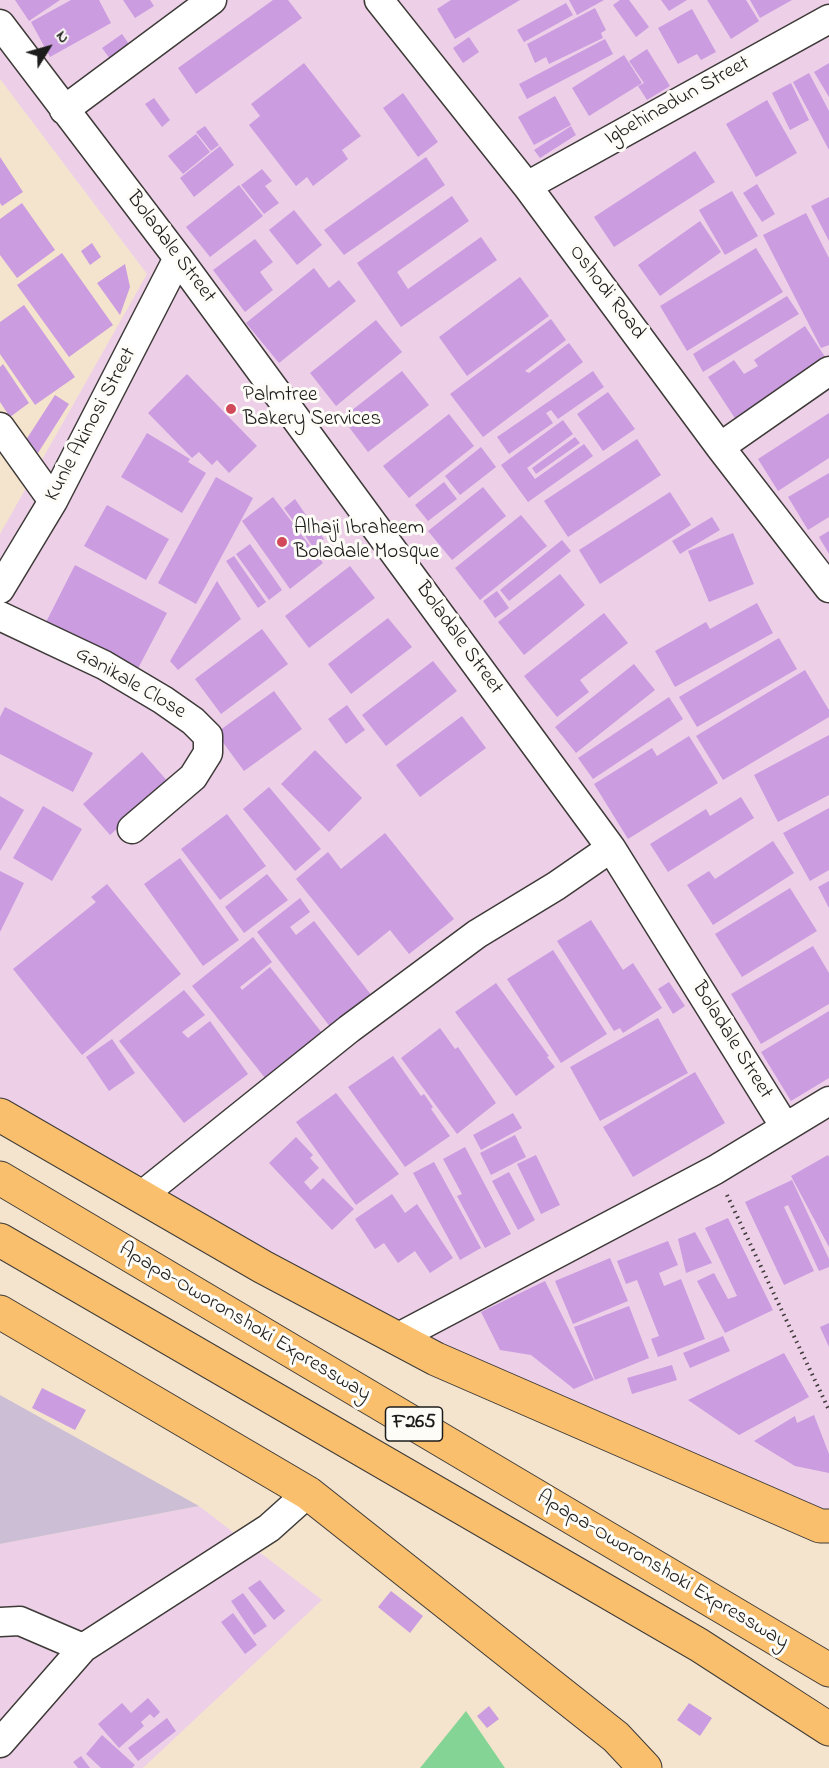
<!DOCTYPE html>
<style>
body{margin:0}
#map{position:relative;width:829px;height:1768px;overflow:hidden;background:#f5e4cd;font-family:"Indie Flower",sans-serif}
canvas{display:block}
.north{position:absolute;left:18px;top:18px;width:60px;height:60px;-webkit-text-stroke:4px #fdfcf7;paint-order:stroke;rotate:53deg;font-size:16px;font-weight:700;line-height:24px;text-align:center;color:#1c1c1c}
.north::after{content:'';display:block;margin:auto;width:21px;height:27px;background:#1c1c1c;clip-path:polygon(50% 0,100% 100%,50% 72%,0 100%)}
</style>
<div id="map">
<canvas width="829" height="1768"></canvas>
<div class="north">N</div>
</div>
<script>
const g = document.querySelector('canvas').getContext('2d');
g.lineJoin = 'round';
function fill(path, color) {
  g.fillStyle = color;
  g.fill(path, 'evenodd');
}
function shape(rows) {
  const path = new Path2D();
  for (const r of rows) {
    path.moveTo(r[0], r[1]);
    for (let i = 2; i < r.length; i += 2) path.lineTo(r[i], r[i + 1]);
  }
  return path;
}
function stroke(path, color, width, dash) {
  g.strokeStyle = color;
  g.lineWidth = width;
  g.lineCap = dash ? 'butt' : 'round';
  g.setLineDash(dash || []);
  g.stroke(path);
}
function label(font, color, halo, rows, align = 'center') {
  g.font = font + ' "Indie Flower",sans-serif';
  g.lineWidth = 6;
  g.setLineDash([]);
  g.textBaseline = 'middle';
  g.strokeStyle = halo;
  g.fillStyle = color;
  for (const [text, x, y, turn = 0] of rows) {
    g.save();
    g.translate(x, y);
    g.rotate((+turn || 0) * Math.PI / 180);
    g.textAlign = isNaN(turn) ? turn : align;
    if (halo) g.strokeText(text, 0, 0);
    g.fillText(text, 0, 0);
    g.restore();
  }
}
const built = shape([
 [0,0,829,0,829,1530,584,1428,0,1101,0,534,147,274,0,79],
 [199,1506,322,1600,143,1768,0,1768,0,1544]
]);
const industrial = shape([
 [0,1395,199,1506,0,1544]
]);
const green = shape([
 [466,1711,505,1768,420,1768]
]);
const building = shape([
 [15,0,60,0,29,21],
 [71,0,99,0,111,23,50,57,31,22],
 [123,0,150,0,154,6,135,18],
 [273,0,288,0,302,18,196,94,178,68],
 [451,0,520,0,455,39,437,9],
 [569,0,604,0,577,15],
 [620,0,629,0,649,27,636,37,613,5],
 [661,0,687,0,669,11],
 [707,0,746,0,759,21,731,39],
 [750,0,792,0,760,18],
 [566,3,573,15,524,42,517,30],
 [595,8,606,30,601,33,603,38,549,64,546,57,535,63,527,44],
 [692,9,716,52,701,60,697,54,678,64,658,28],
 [122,34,133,50,114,64,102,48],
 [469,37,479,52,463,63,453,48],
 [605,39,613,54,527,99,519,84],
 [647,49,670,86,647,100,638,86,644,83,629,61],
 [624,55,642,83,589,116,572,88],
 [304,63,361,136,342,150,348,159,313,186,307,177,296,186,249,125,260,116,251,104],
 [829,63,829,97,814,72],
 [809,73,829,111,829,150,793,82],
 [791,83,809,120,790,130,772,93],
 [403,93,438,142,418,157,383,108],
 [555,96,571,125,534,145,518,117],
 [154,98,170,120,162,127,145,104],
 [767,100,797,153,756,177,726,124],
 [205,126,219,145,211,151,196,132],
 [571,126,576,135,540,158,534,150],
 [196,134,210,152,183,174,168,156],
 [220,146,234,165,194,197,180,178],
 [695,151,715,182,614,247,594,217],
 [0,157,23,192,2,206,0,203],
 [426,157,445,185,344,255,324,230],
 [262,169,272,181,265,186,279,203,264,214,241,185],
 [757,184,775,214,762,222,743,193],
 [239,185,263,216,210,257,186,227],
 [732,191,758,236,725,255,699,210],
 [452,196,469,221,397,272,408,289,481,237,497,260,401,327,357,263],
 [829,197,829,241,811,206],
 [22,203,55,250,17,278,0,255,0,219],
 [294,210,322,245,297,265,269,230],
 [806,213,829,258,829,345,821,348,763,235],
 [700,221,721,252,660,296,638,265],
 [255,239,273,262,260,272,273,290,245,312,213,270],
 [92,243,101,257,90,265,81,251],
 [756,248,783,292,687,351,660,306],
 [62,253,113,325,69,357,17,285],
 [125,264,130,287,120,315,97,283],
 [314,268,329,288,339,280,356,301,279,363,246,323],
 [520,277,549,316,467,376,439,337],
 [787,296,799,314,703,372,693,354],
 [24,305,75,377,35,405,0,354,0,322],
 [551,319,566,340,525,371,529,373,569,343,583,362,483,437,450,394],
 [376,320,402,352,336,406,310,373],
 [805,326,829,363,740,426,708,377,734,360,744,374,758,366,754,360],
 [3,364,29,403,10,417,0,402,0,367],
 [402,371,429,405,368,452,342,418],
 [593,371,604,387,558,419,551,410,546,413,553,423,509,454,497,437],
 [187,374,257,446,229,473,217,460,212,465,199,452,192,458,148,413],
 [608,392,635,429,603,451,577,414],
 [55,395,69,404,38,453,24,443],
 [829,413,829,458,778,491,758,459],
 [449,414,474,446,409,498,383,466],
 [563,420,573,434,527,468,535,479,584,444,593,456,528,502,501,465],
 [147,433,190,459,188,462,206,473,182,513,121,477],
 [575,437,580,443,536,474,532,468],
 [637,439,661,475,568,537,544,501],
 [481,447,496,467,460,495,445,476],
 [829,473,829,517,808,530,788,497],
 [216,477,253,498,196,604,158,583],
 [444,482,457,499,428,521,415,505],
 [483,487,506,516,452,560,428,531],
 [670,492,691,525,600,584,579,550],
 [273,497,323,563,290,589,242,521],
 [295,499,308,518,297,526,284,508],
 [107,505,169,539,146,580,84,546],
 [521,515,547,546,480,600,455,568],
 [712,517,720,530,680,554,672,541],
 [311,520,324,539,313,547,300,528],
 [829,531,829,554,819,537],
 [733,533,754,584,709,602,688,551],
 [562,540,571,551,509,601,500,590],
 [250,544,282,590,269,600,236,554],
 [234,556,266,602,258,608,226,561],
 [75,565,167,613,133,678,42,630],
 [350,566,375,598,309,648,285,616],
 [560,574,585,605,524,655,498,622],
 [217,581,241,619,178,670,170,661],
 [497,591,509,608,495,618,483,601],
 [757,603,773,633,675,687,655,651,706,622,710,629],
 [604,613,628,643,580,680,589,692,557,717,524,676],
 [388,618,412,647,351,694,328,664],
 [262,629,288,664,221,714,195,679],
 [779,638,797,669,697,727,679,697],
 [433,661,457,691,386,746,362,715],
 [634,664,655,690,576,753,555,727],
 [805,670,829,710,829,717,723,780,696,736],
 [274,691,302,729,244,771,216,733],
 [669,697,683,719,593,779,578,758],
 [347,705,365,730,346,744,328,719],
 [5,707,93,753,73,792,0,754,0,717],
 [462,716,486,748,420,797,396,765],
 [829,735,829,795,778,822,754,775],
 [689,736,718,783,628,839,594,784,652,748,657,756],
 [315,750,362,798,329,832,281,784],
 [142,752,169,783,110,835,83,804],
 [269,787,321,849,295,871,243,809],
 [0,796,24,810,0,851],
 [741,797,754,818,668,872,650,844,706,809,710,816],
 [43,806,82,829,52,881,13,858],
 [829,808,829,870,810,881,783,833],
 [227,814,266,866,220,900,181,849],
 [385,833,454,919,409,954,390,930,358,956,296,879,328,852,341,869],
 [773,841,794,873,713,925,687,885,709,871,715,879],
 [180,858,239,940,203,966,144,884],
 [0,871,24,883,0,932],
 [267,874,288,900,244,933,225,907],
 [829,881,829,908,818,887],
 [107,884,181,974,82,1055,13,969,96,902,91,897],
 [790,888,817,931,742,977,715,934],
 [300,898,310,912,290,927,296,935,314,921,372,996,331,1028,257,932],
 [591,920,623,970,633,963,662,1008,623,1033,620,1028,614,1031,557,941],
 [253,937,272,962,240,987,242,990,270,967,326,1038,269,1083,192,986],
 [813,946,829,973,829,1004,761,1044,731,994],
 [553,950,607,1034,561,1063,507,979],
 [669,982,685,1006,673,1014,658,989],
 [496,983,549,1056,547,1057,555,1067,516,1096,455,1012],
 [184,990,205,1015,182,1032,188,1038,210,1021,248,1074,184,1123,119,1041],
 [829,1011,829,1078,791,1101,761,1052],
 [658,1018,688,1073,600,1121,570,1067],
 [440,1028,455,1049,458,1047,496,1103,457,1134,401,1058],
 [112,1039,135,1073,109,1091,86,1057],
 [393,1056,421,1096,424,1094,433,1107,431,1109,450,1136,405,1167,348,1087],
 [695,1072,725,1123,633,1177,603,1127],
 [336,1093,399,1174,356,1205,296,1122],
 [513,1113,522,1128,481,1150,473,1135],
 [515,1135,526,1157,491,1175,480,1153],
 [296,1137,313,1155,310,1158,319,1168,304,1182,311,1190,323,1178,354,1209,332,1230,269,1163],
 [465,1147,511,1234,485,1248,457,1196,462,1194,443,1159],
 [536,1155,560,1205,541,1214,517,1164],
 [828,1155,829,1157,829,1247,791,1176],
 [434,1162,481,1248,460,1260,413,1173],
 [509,1172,535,1220,518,1230,492,1181],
 [792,1180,829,1259,829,1267,819,1271,788,1205,784,1207,814,1271,784,1285,745,1202],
 [392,1194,405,1213,417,1204,453,1258,430,1273,415,1251,398,1263,384,1243,375,1249,355,1219],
 [728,1218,773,1310,725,1333,697,1281,714,1273,728,1299,737,1296,705,1228],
 [695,1232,712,1263,686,1273,678,1239],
 [668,1241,678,1265,659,1273,664,1286,681,1279,705,1339,658,1357,651,1339,659,1336,637,1280,626,1284,617,1261],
 [610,1258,628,1301,573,1324,555,1281],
 [545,1281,594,1380,574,1389,531,1355,500,1350,481,1312],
 [629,1306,649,1358,595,1380,574,1327],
 [829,1323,829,1347,820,1327],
 [723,1336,730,1351,690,1368,683,1353],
 [784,1353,809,1397,739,1435,688,1400],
 [672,1365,677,1380,632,1394,627,1378],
 [42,1388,86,1410,75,1430,32,1408],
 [814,1415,829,1454,829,1473,795,1466,754,1441,795,1416,797,1423],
 [260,1580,285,1611,274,1620,248,1588],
 [391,1591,423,1616,410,1633,378,1607],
 [243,1593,267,1626,254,1635,231,1601],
 [233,1613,257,1645,245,1654,221,1622],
 [148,1698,160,1712,154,1718,150,1714,141,1722,144,1726,119,1748,98,1724,122,1703,131,1713],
 [689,1703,712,1718,700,1736,677,1720],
 [489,1706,499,1719,487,1728,477,1716],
 [167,1718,176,1731,138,1761,128,1748],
 [102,1735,135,1765,132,1768,101,1768,86,1754],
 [81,1756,90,1768,78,1768,73,1762]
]);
const path = shape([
 [727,1195,829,1410]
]);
const minor = shape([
 [379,0,527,186,720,447,829,588],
 [0,24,178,258,611,848,785,1127],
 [64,110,212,0],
 [527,186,829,19],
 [0,427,53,501],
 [720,447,829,371],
 [0,589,53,501,178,258],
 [0,616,104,665,163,700,193,721,208,736,208,753,193,777,132,829],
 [141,1196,349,1029,477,934,556,886,611,848],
 [395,1339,715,1170,829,1101],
 [0,1622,20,1621,83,1648,269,1528,308,1493],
 [0,1743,83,1648]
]);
const major = shape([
 [0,1115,263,1267,436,1359,820,1526,829,1526],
 [0,1312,308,1493,616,1737,645,1768]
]);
const highway = shape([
 [0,1178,829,1670],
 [0,1240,699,1645,829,1729]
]);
const markers = [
 [231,409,6,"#d1495b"],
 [282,542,6,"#d1495b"]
];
const shields = [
 [414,1424,57]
];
const shieldNames = [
 ["F265",414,1424]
];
const streetNames = [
 ["Igbehinadun Street",678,102,-29],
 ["Boladale Street",170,248,53],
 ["Oshodi Road",606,293,53],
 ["Kunle Akinosi Street",92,425,-62],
 ["Boladale Street",458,639,54],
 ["Ganikale Close",130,684,30],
 ["Boladale Street",731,1041,58],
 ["Apapa-Oworonshoki Expressway",244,1323,31],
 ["Apapa-Oworonshoki Expressway",662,1571,31]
];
const poiNames = [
 ["Palmtree",243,397],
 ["Bakery Services",243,421],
 ["Alhaji Ibraheem",294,530],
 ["Boladale Mosque",294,554]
];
fill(built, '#edd0e8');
fill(industrial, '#ccbed4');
fill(green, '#83d495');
fill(building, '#cb9ce0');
stroke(minor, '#3d3a37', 31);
stroke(major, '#3d3a37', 35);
stroke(highway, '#3d3a37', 35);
stroke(path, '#3d3a37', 4, [1.5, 4.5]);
stroke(minor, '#fff', 28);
stroke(major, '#f9bf6c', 33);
stroke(highway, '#f9bf6c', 33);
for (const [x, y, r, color] of markers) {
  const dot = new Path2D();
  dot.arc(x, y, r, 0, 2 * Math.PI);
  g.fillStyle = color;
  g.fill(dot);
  stroke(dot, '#fdfcf7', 2);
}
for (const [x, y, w] of shields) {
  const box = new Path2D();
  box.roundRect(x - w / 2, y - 17, w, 34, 4.5);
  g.fillStyle = '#fdfcf7';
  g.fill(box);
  stroke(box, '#1c1c1c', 1.5);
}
label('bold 20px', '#1c1c1c', null, shieldNames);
label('21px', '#1c1c1c', '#fdfcf7', streetNames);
label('21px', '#1c1c1c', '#fdfcf7', poiNames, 'left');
</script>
